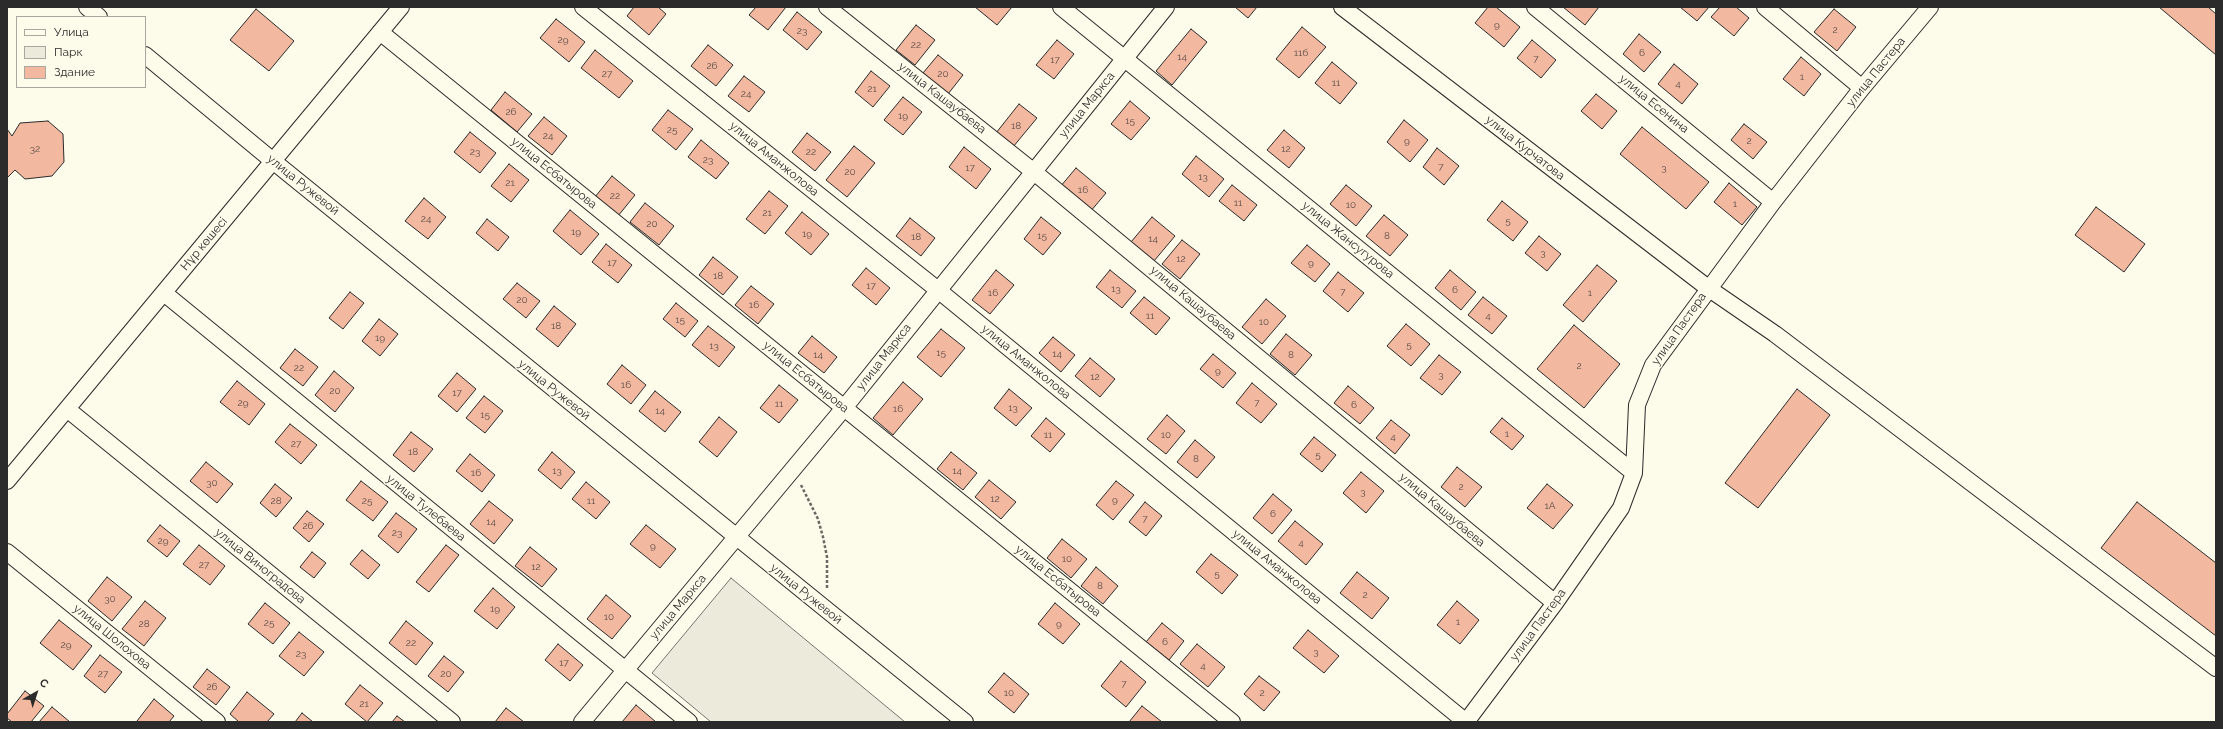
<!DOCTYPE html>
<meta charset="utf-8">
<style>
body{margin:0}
#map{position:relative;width:2223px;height:729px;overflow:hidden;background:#fdfbea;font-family:Raleway,sans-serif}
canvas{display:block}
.frame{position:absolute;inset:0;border:8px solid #2b2b2b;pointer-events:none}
.legend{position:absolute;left:16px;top:16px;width:130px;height:72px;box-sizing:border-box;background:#fdfbea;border:1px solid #a9a89e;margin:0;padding:5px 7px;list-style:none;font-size:12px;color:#2b2b2b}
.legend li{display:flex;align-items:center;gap:8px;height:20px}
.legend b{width:20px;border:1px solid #a9a89e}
.north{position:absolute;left:16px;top:673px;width:40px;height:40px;-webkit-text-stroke:3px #fdfbea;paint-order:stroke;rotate:39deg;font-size:11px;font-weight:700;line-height:16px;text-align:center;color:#2b2b2b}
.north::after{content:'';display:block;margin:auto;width:14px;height:18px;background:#2b2b2b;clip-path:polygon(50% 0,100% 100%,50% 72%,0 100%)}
</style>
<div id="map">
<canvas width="2223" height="729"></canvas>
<div class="frame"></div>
<ul class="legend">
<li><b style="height:5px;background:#fdfbea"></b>Улица</li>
<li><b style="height:11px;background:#ecebdb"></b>Парк</li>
<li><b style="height:11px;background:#f2b8a0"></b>Здание</li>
</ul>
<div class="north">С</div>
</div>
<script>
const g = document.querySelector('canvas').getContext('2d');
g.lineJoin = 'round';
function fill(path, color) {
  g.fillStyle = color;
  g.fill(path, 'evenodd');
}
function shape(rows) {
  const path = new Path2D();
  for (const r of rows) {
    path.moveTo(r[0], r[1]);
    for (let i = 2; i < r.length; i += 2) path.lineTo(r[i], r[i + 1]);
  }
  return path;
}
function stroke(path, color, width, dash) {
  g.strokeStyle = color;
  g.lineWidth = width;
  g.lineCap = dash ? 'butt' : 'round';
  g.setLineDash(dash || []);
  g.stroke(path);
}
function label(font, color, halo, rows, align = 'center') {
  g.font = font + ' Raleway,sans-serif';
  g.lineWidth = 3;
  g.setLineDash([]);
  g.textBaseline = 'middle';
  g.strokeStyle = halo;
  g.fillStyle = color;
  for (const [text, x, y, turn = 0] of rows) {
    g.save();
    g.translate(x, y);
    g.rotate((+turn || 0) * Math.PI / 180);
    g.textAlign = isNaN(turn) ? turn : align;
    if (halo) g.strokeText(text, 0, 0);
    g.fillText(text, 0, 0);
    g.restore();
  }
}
const green = shape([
 [731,578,905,722,711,722,652,673,731,578]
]);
const building = shape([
 [634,7,658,7,666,14,649,35,627,16,634,7],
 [756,7,786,7,768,30,749,15,756,7],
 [975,7,1012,7,997,25,975,7],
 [1235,7,1257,7,1248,18,1235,7],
 [1488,7,1496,7,1520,27,1504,47,1475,23,1488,7],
 [1563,7,1599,7,1585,25,1563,7],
 [1680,7,1709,7,1697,21,1680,7],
 [1720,7,1736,7,1749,18,1734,36,1711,17,1720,7],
 [2159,7,2208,7,2216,14,2216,55,2159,7],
 [256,9,294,41,269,71,230,40,256,9],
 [1834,9,1856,27,1837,51,1814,32,1834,9],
 [797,12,822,32,807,50,783,30,797,12],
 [556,19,585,42,569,62,540,38,556,19],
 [916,25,935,40,915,65,896,50,916,25],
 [1302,27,1326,47,1299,78,1276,59,1302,27],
 [1191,29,1207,42,1172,85,1156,71,1191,29],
 [1639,34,1661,52,1644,72,1623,54,1639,34],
 [1057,40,1074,54,1054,79,1036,65,1057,40],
 [1532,40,1556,60,1541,78,1517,58,1532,40],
 [708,45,733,65,716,86,691,66,708,45],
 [595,50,633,81,619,98,581,68,595,50],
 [938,55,963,75,948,94,923,73,938,55],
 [1801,57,1821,74,1804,96,1783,79,1801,57],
 [1332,62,1357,83,1340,104,1315,83,1332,62],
 [1674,64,1698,84,1682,104,1658,84,1674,64],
 [871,71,890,86,873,107,855,92,871,71],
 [744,76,765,92,749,112,728,96,744,76],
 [505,92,532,114,517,132,491,110,505,92],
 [1596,94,1617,111,1602,129,1581,111,1596,94],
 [903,97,922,112,903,135,884,120,903,97],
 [1130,101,1150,118,1131,140,1111,124,1130,101],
 [1019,104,1037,118,1013,147,996,133,1019,104],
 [668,110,693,129,676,150,652,130,668,110],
 [544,117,567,136,552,155,528,136,544,117],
 [1404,120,1428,140,1410,162,1387,142,1404,120],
 [48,121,63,134,64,162,52,176,25,179,15,170,7,178,7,129,12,136,20,123,48,121],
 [1744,124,1767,142,1753,159,1731,140,1744,124],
 [1642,127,1709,182,1686,209,1620,154,1642,127],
 [1284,130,1305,148,1289,168,1267,150,1284,130],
 [470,132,496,153,480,173,454,152,470,132],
 [807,133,831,152,815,171,792,152,807,133],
 [701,140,729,163,716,179,688,157,701,140],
 [854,146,875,163,847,197,826,180,854,146],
 [964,147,991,169,976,189,949,167,964,147],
 [1437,148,1459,166,1444,185,1423,167,1437,148],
 [1196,156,1224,179,1209,197,1182,174,1196,156],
 [509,164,529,180,511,202,491,186,509,164],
 [1076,168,1106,193,1090,212,1060,187,1076,168],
 [612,176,635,195,618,216,595,197,612,176],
 [1729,183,1757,207,1742,225,1714,202,1729,183],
 [1232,185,1257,205,1244,221,1219,201,1232,185],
 [1346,185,1372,206,1356,226,1330,204,1346,185],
 [769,191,788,206,765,234,746,219,769,191],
 [424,198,446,217,428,239,405,221,424,198],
 [1502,201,1528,222,1513,241,1487,220,1502,201],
 [645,203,674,226,659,245,630,222,645,203],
 [2096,207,2145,244,2124,272,2075,235,2096,207],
 [570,210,599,234,581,255,553,231,570,210],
 [802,212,829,234,811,255,785,233,802,212],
 [1384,215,1408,235,1390,256,1366,236,1384,215],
 [1041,217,1061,233,1043,255,1024,239,1041,217],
 [1152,217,1175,236,1154,261,1131,242,1152,217],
 [910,218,935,238,921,256,896,236,910,218],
 [487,219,509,237,498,251,476,233,487,219],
 [1539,236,1561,254,1547,271,1525,253,1539,236],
 [1182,240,1200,254,1180,279,1162,264,1182,240],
 [606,244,632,265,618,283,592,262,606,244],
 [1307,245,1330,264,1315,282,1291,263,1307,245],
 [713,257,738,277,723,295,699,275,713,257],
 [1597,265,1617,281,1583,322,1563,305,1597,265],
 [866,268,890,288,876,305,852,285,866,268],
 [996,270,1014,285,990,314,972,300,996,270],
 [1110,270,1136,291,1122,308,1096,287,1110,270],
 [1450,270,1476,292,1461,310,1435,288,1450,270],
 [1338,272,1364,293,1348,312,1323,291,1338,272],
 [517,283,540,301,526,318,503,299,517,283],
 [751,286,774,304,758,324,735,305,751,286],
 [350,292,364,303,343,329,329,318,350,292],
 [1144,297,1170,318,1156,335,1130,313,1144,297],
 [1483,297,1507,316,1492,334,1468,315,1483,297],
 [1266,299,1286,316,1262,344,1242,327,1266,299],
 [676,303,698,321,685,337,663,319,676,303],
 [554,306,576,324,558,347,536,329,554,306],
 [379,319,398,334,380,356,362,341,379,319],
 [1406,324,1430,344,1411,366,1387,346,1406,324],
 [1574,325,1620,364,1584,408,1537,369,1574,325],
 [708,326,735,347,719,367,692,345,708,326],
 [941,329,965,348,941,377,917,357,941,329],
 [1286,334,1312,355,1295,375,1270,354,1286,334],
 [812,336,837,357,824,373,798,353,812,336],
 [1053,337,1075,355,1061,372,1039,353,1053,337],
 [295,349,318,367,303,386,280,368,295,349],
 [1213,354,1236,373,1223,388,1200,369,1213,354],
 [1439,355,1461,372,1442,395,1420,378,1439,355],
 [1090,358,1115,379,1100,397,1075,376,1090,358],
 [622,365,646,385,631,404,607,384,622,365],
 [334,371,354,388,335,412,315,395,334,371],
 [457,373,476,389,457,412,438,396,457,373],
 [237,381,265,404,249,425,220,402,237,381],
 [903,382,923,399,893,435,873,418,903,382],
 [1252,383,1277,404,1261,423,1236,403,1252,383],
 [779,385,798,400,779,423,760,408,779,385],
 [1348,386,1374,408,1360,424,1334,403,1348,386],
 [1009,389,1032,408,1016,426,994,408,1009,389],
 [1797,389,1830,415,1758,508,1725,483,1797,389],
 [655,391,681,412,665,432,639,411,655,391],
 [484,396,503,411,485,433,466,418,484,396],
 [1167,415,1185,431,1166,454,1147,439,1167,415],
 [719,417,737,432,717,457,699,442,719,417],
 [1046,418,1065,434,1050,452,1031,436,1046,418],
 [1502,418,1524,436,1512,450,1490,432,1502,418],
 [1391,420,1410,435,1395,454,1376,438,1391,420],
 [290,424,317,445,301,464,275,442,290,424],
 [411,432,433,449,414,472,393,455,411,432],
 [1314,437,1336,455,1322,472,1300,454,1314,437],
 [1195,440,1215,457,1197,478,1177,462,1195,440],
 [552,452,575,472,561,489,538,470,552,452],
 [951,452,977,473,963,490,937,469,951,452],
 [470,454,495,475,482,492,456,471,470,454],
 [206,462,233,484,217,503,190,481,206,462],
 [1457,467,1482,487,1465,507,1441,487,1457,467],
 [1361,472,1384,491,1366,513,1343,493,1361,472],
 [989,480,1016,502,1001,519,975,497,989,480],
 [361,481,388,502,373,521,346,500,361,481],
 [1116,481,1134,495,1113,520,1096,505,1116,481],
 [586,482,610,502,596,519,572,499,586,482],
 [275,484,292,498,276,517,260,503,275,484],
 [1547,484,1573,505,1553,529,1527,508,1547,484],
 [1273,494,1292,510,1272,534,1253,518,1273,494],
 [489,501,513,520,494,544,470,524,489,501],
 [1145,502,1162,516,1146,536,1129,522,1145,502],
 [2137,502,2216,563,2216,636,2101,548,2137,502],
 [307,511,324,524,309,542,293,528,307,511],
 [396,513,417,529,398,553,378,536,396,513],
 [1295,521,1323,544,1306,565,1278,541,1295,521],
 [160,525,180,541,167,557,147,541,160,525],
 [646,525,676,549,660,568,630,544,646,525],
 [1062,539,1087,559,1071,578,1047,558,1062,539],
 [199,545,225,566,210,585,183,564,199,545],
 [446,545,459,555,429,592,416,582,446,545],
 [530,547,557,569,542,587,515,566,530,547],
 [362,550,380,565,368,579,350,564,362,550],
 [312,552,326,563,314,578,300,567,312,552],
 [1211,554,1238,575,1222,594,1196,572,1211,554],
 [1096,567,1118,586,1103,604,1081,586,1096,567],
 [1357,572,1389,598,1372,619,1340,593,1357,572],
 [107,577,132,597,112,621,88,601,107,577],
 [493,588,515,607,497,629,474,611,493,588],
 [606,595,631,616,612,639,587,619,606,595],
 [145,601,166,618,144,646,122,629,145,601],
 [1457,601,1479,620,1460,644,1437,625,1457,601],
 [265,603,290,623,273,644,248,624,265,603],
 [1055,603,1080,624,1063,644,1038,624,1055,603],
 [59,620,92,646,73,670,40,643,59,620],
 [406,621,433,643,416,665,389,643,406,621],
 [1162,623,1184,641,1169,660,1146,642,1162,623],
 [1308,630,1339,656,1324,673,1293,648,1308,630],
 [299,632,324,652,304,676,279,656,299,632],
 [558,644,583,665,570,681,545,660,558,644],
 [1197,644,1225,667,1208,687,1180,664,1197,644],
 [100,655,122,672,105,693,84,676,100,655],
 [444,656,464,672,448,692,428,676,444,656],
 [1121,661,1146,682,1126,707,1101,686,1121,661],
 [207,669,230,687,216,705,193,687,207,669],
 [1004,673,1029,694,1014,713,988,692,1004,673],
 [1259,676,1280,692,1264,711,1244,694,1259,676],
 [360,685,383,703,367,722,345,704,360,685],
 [25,691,44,706,31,722,12,722,7,718,7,714,25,691],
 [247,692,274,714,267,722,239,722,230,714,247,692],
 [154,699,174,716,169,722,138,722,137,721,154,699],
 [636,705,656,722,622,722,636,705],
 [1142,706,1162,722,1129,722,1142,706],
 [52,707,70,722,39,722,52,707],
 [506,708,524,722,495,722,506,708],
 [302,713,313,722,295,722,302,713],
 [397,716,405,722,392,722,397,716]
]);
const path = shape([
 [801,485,818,519,823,537,827,557,827,589]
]);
const minor = shape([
 [87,7,99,17],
 [583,7,938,290,1466,722],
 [827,7,1034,172,1555,603],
 [1061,7,1634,473],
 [1342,7,1708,288,1775,334,2216,668],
 [1535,7,1773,202],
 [1765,7,1862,88],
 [380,32,1232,722],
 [145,55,273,161,965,722],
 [164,293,689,722],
 [67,409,452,722],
 [7,481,401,7],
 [7,552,217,722],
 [582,722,844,408,1166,7],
 [1466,722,1555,603,1621,508,1634,473,1637,405,1653,365,1773,202,1862,88,1930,7]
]);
const numberNames = [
 ["9",1497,25],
 ["2",1835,30],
 ["23",802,31],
 ["29",563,40],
 ["22",916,45],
 ["11б",1301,53],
 ["6",1642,53],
 ["14",1182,57],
 ["7",1536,59],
 ["17",1055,60],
 ["26",712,66],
 ["27",607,74],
 ["20",943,74],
 ["1",1802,77],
 ["11",1336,83],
 ["4",1678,84],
 ["21",872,89],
 ["24",746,94],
 ["26",511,112],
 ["19",903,116],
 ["15",1130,121],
 ["18",1016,126],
 ["25",672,130],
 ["24",548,136],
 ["9",1407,141],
 ["2",1749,141],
 ["32",35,149],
 ["12",1286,149],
 ["23",475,152],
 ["22",811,152],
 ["23",708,160],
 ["7",1441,167],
 ["17",970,168],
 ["3",1664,168],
 ["20",850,172],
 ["13",1203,177],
 ["21",510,183],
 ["16",1083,190],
 ["22",615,196],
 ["11",1238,203],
 ["1",1735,204],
 ["10",1351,205],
 ["21",767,213],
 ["24",426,219],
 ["5",1508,221],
 ["20",652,224],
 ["19",576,232],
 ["19",807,234],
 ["15",1042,236],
 ["8",1387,236],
 ["18",916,237],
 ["14",1153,239],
 ["3",1543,253],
 ["12",1181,259],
 ["17",612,263],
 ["9",1311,263],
 ["18",718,276],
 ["17",871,286],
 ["13",1116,289],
 ["6",1455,290],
 ["7",1343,292],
 ["16",993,293],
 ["1",1590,293],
 ["20",522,300],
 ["16",754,305],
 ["11",1150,316],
 ["4",1488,316],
 ["15",680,320],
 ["10",1264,322],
 ["18",556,326],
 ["19",380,338],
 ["5",1409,345],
 ["13",714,346],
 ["15",941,353],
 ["14",1057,354],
 ["14",818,355],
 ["8",1291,355],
 ["2",1579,366],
 ["22",299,368],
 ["9",1218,371],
 ["3",1441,375],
 ["12",1095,377],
 ["16",626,385],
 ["20",335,391],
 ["17",457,393],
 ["29",243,403],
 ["7",1257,403],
 ["11",779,404],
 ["6",1354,405],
 ["13",1013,408],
 ["16",898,409],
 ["14",660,411],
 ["15",485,415],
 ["1",1507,434],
 ["11",1048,435],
 ["10",1166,435],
 ["4",1393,437],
 ["27",296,444],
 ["18",413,452],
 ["5",1318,455],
 ["8",1196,459],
 ["13",557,471],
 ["14",957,471],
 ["16",476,473],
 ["30",212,483],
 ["2",1461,487],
 ["3",1363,492],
 ["12",995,499],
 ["9",1115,500],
 ["28",276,501],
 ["25",367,501],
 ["11",591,501],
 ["1А",1550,506],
 ["6",1273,514],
 ["7",1145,519],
 ["14",491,522],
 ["26",308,526],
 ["23",397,533],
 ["29",163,541],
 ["4",1301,543],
 ["9",653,546],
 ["10",1067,559],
 ["27",204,565],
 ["12",536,567],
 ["5",1217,574],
 ["8",1100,586],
 ["2",1365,595],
 ["30",110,599],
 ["19",495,609],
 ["10",609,617],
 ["1",1458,622],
 ["25",269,623],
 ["28",144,624],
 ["9",1059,624],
 ["6",1165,642],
 ["22",411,643],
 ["29",66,645],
 ["3",1316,652],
 ["23",301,654],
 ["17",564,663],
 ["4",1203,666],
 ["27",103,674],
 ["20",446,674],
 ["7",1124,684],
 ["26",212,687],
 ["10",1009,693],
 ["2",1262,693],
 ["21",364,704]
];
const streetNames = [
 ["улица Пастера",1876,72,-51],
 ["улица Кашаубаева",942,98,38],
 ["улица Есенина",1654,104,39],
 ["улица Маркса",1087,105,-51],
 ["улица Курчатова",1525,148,38],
 ["улица Аманжолова",774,159,39],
 ["улица Есбатырова",554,173,39],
 ["улица Ружевой",303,185,39],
 ["улица Жансугурова",1348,240,39],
 ["Нұр көшесі",204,244,-50],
 ["улица Кашаубаева",1193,303,40],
 ["улица Пастера",1679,329,-55],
 ["улица Маркса",884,357,-52],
 ["улица Аманжолова",1026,362,39],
 ["улица Есбатырова",806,377,39],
 ["улица Ружевой",554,390,39],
 ["улица Тулебаева",426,508,39],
 ["улица Кашаубаева",1442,510,40],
 ["улица Виноградова",260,566,39],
 ["улица Аманжолова",1277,567,39],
 ["улица Есбатырова",1058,581,39],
 ["улица Ружевой",806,594,39],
 ["улица Маркса",678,607,-50],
 ["улица Пастера",1538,625,-54],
 ["улица Шолохова",112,637,39]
];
fill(green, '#ecebdb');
stroke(green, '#74746e', 1);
fill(building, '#f2b8a0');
stroke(building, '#2b2b2b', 1);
stroke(minor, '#2b2b2b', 18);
stroke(path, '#6a6964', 2.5, [3, 2]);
stroke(minor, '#fdfbea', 16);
label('10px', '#5d4e48', null, numberNames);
label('12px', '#2b2b2b', '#fdfbea', streetNames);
</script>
